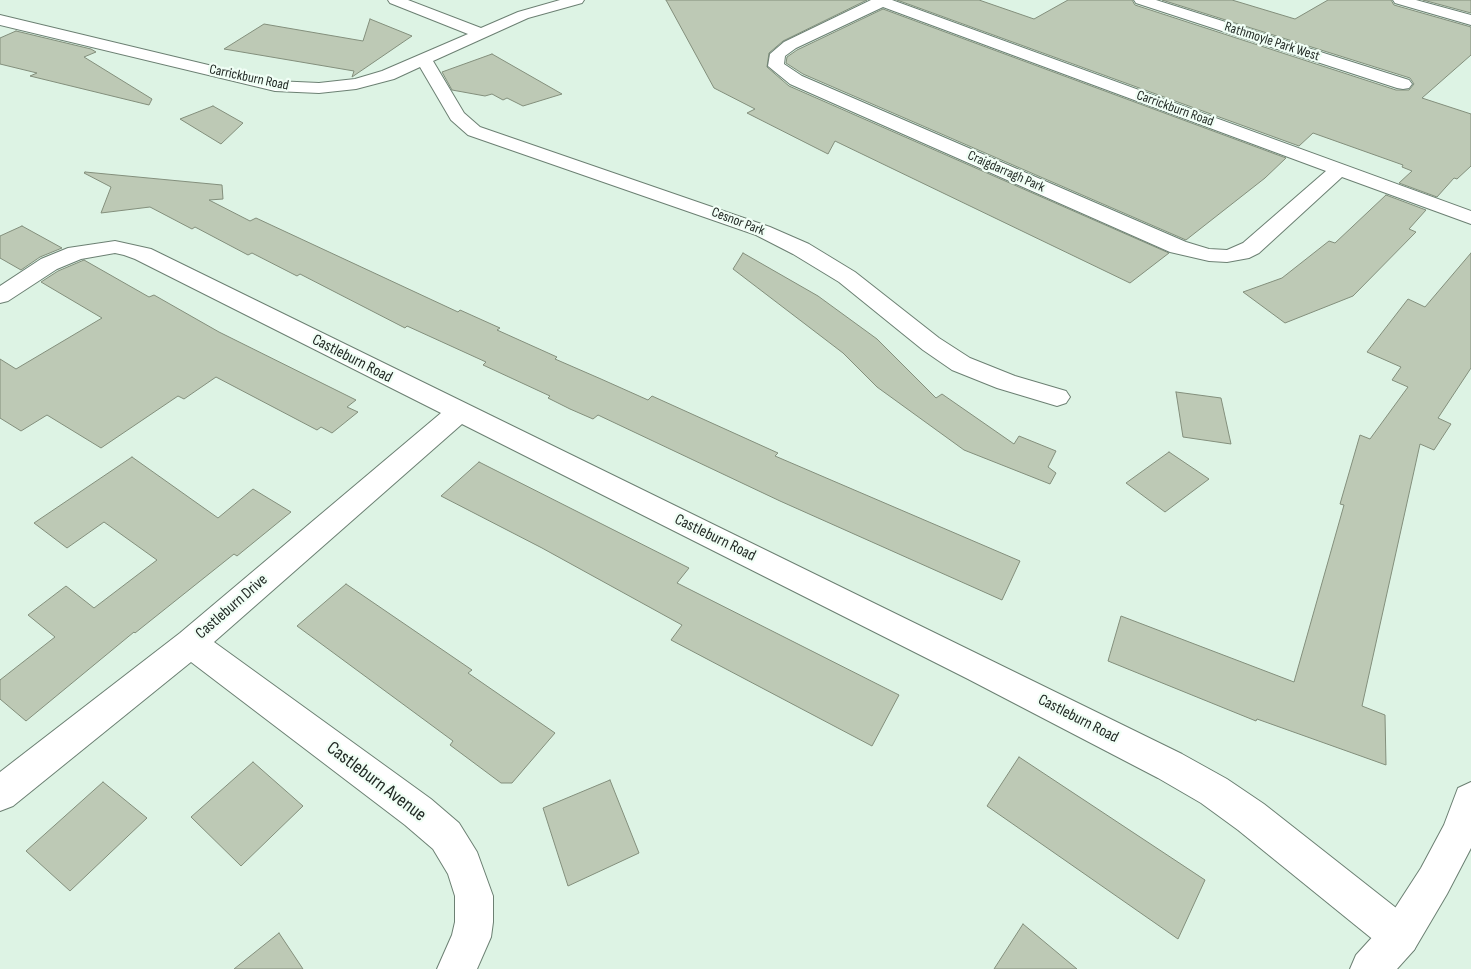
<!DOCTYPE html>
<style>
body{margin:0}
canvas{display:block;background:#ddf3e4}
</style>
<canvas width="1471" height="969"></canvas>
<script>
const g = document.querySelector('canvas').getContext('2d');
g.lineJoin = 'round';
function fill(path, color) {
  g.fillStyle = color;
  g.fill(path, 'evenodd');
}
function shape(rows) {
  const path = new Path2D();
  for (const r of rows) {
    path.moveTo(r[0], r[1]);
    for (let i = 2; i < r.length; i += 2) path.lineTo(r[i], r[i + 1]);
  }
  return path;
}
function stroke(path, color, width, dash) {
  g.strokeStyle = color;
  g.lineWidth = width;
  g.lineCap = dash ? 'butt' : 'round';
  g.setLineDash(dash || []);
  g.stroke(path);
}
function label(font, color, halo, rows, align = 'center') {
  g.font = font + ' "Sofia Sans Condensed",sans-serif';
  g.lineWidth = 4.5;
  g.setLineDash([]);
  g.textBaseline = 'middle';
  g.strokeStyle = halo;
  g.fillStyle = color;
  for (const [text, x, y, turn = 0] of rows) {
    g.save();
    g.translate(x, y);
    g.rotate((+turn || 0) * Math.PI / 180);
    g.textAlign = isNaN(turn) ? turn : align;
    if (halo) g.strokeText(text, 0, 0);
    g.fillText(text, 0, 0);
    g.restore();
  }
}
const building = shape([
 [666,0,867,0,783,41,769,53,767,67,789,86,1169,253,1130,283,835,141,828,154,747,113,755,109,714,88,666,0],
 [897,0,979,0,1034,19,1068,0,1132,0,1135,5,1396,90,1409,90,1414,84,1410,78,1162,0,1232,0,1295,19,1328,0,1391,0,1394,5,1471,27,1471,55,1422,98,1471,114,1471,166,1457,179,1454,178,1437,197,1399,183,1412,171,1402,167,1403,165,1313,133,1299,146,897,0],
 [1423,0,1471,0,1471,13,1423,0],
 [883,9,1286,158,1265,178,1186,240,803,74,786,63,787,57,797,50,883,9],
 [370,19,412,36,352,77,354,71,224,49,264,24,363,41,370,19],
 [16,31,91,49,96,52,84,57,152,99,149,105,30,76,37,73,0,64,0,38,16,31],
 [492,54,562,94,523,106,507,98,503,100,492,94,485,96,452,90,442,72,492,54],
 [213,106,243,123,221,144,180,119,213,106],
 [85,172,222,185,223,199,209,200,250,221,256,218,458,312,460,310,500,328,497,330,557,357,555,359,601,379,648,400,652,396,778,453,775,456,1020,561,1002,600,780,501,598,415,593,419,570,409,548,398,550,396,483,365,486,362,407,326,405,328,300,274,297,276,252,253,248,255,195,227,192,229,150,207,101,213,111,187,84,173,85,172],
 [1386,195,1426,210,1409,229,1416,232,1353,296,1285,323,1243,292,1282,278,1329,241,1335,243,1386,195],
 [22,226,62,248,40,257,21,270,0,258,0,236,22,226],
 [743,253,818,296,877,339,936,398,942,394,1014,444,1019,436,1056,451,1048,467,1056,473,1050,484,964,450,877,387,843,353,733,269,743,253],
 [1471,253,1471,368,1438,418,1451,424,1434,450,1420,444,1362,706,1385,715,1386,765,1257,719,1256,721,1108,661,1121,616,1294,682,1344,505,1340,504,1360,435,1370,439,1408,387,1392,380,1401,367,1367,352,1408,299,1425,307,1471,253],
 [84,260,149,297,154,295,219,332,356,400,347,407,358,412,332,433,321,427,317,430,216,377,184,399,178,396,101,448,47,415,21,431,0,418,0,359,16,369,102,318,41,282,58,271,84,260],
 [1176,392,1221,398,1231,444,1183,437,1176,392],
 [1169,452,1209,479,1165,512,1126,483,1169,452],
 [132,457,218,518,253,489,291,512,237,556,234,554,135,633,134,632,26,721,0,699,0,680,55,637,28,615,66,586,94,608,157,560,104,522,67,548,34,523,132,457],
 [479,462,689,568,677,583,899,695,872,746,671,640,682,625,542,548,441,496,479,462],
 [346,584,472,670,468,673,555,733,512,783,501,783,450,745,453,741,297,626,346,584],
 [1019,757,1205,880,1178,939,987,806,1019,757],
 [253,762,303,806,241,866,191,817,253,762],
 [610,780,639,853,568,886,543,808,610,780],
 [103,782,147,818,70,891,26,851,103,782],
 [1023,924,1077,969,994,969,1023,924],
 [279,933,303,969,234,969,279,933]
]);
const minor = shape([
 [388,0,408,0,481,28,518,12,560,0,584,0,582,3,528,18,433,61,464,113,480,127,770,227,809,244,855,272,939,338,970,358,1015,376,1066,391,1070,397,1066,403,1057,406,997,388,952,370,923,350,839,282,793,254,756,235,468,135,451,120,420,67,394,79,356,89,319,93,275,91,0,25,0,15,275,81,319,83,355,79,382,71,468,34,390,3,388,0],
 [871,0,892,0,1471,211,1471,224,1342,177,1259,253,1249,258,1227,262,1209,261,1170,252,790,84,768,66,770,54,784,42,871,0],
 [883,7,1326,171,1243,243,1227,250,1209,249,1186,242,802,76,784,64,785,56,796,48,883,7],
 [1134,0,1156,0,1409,80,1412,84,1409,88,1403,89,1397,88,1136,3,1134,0],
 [1393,0,1416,0,1471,15,1471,25,1395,3,1393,0],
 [115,241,151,249,1182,754,1227,779,1264,804,1414,922,1420,936,1414,950,1400,956,1386,950,1238,830,1201,803,1158,778,968,679,462,424,214,642,431,799,459,823,477,852,493,896,493,922,491,937,477,969,437,969,452,935,455,922,455,896,448,874,433,849,405,825,191,662,13,806,0,811,0,772,180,633,441,413,135,259,124,255,115,253,81,259,57,269,8,301,0,303,0,286,41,259,68,248,115,241]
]);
const tertiary = shape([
 [1471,782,1471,848,1447,894,1414,950,1397,969,1350,969,1356,955,1386,922,1421,868,1444,825,1458,788,1471,782]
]);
const farStreetnames = [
 ["Rathmoyle Park West",1272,42,18],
 ["Carrickburn Road",249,78,12],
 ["Carrickburn Road",1175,109,20],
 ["Craigdarragh Park",1006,172,24],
 ["Cesnor Park",738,222,21]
];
const streetNames = [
 ["Castleburn Road",352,359,27],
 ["Castleburn Road",715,538,26],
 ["Castleburn Drive",232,607,-41],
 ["Castleburn Road",1078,719,27]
];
const nearStreetnames = [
 ["Castleburn Avenue",376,782,37]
];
fill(building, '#bdc9b5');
stroke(building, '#838f7c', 1);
stroke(minor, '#6c8073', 2);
stroke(tertiary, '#6c8073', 2);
fill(minor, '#fff');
fill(tertiary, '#fff');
label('14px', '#232b26', '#f0fef5', farStreetnames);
label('16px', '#232b26', '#f0fef5', streetNames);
label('19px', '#232b26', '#f0fef5', nearStreetnames);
</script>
